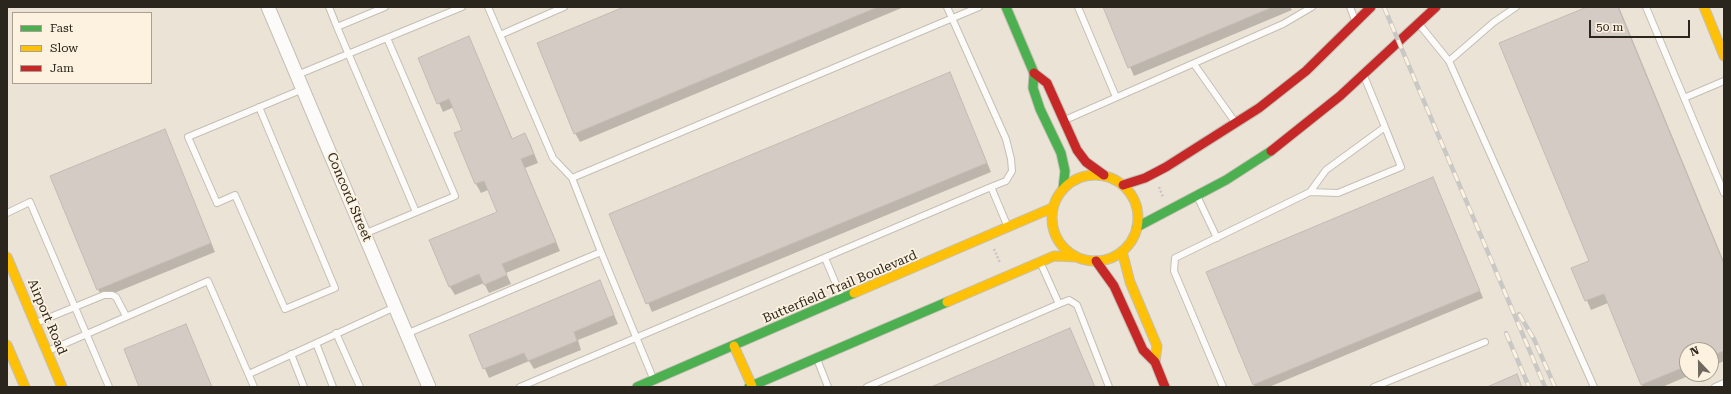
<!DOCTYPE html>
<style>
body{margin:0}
#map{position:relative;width:1731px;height:394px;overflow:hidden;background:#ebe3d6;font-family:"Roboto Serif",serif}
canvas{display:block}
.frame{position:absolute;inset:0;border:8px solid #2b261d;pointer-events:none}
.legend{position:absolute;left:12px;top:12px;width:140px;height:72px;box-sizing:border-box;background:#fdf2e0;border:1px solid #a9a092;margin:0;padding:5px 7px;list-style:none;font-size:12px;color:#2b261d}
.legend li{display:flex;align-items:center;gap:8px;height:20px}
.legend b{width:20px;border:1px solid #a9a092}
.north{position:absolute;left:1679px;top:342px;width:40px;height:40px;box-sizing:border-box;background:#fdf2e0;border:1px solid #a9a092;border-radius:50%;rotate:338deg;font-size:11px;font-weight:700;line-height:16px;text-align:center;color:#2b261d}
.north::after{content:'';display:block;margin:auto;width:14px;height:18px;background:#6e685e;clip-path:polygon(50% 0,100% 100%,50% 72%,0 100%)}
.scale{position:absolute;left:1589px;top:20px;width:101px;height:18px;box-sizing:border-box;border:2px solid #2b261d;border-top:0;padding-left:5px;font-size:12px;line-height:14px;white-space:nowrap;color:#2b261d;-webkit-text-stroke:3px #fdf2e0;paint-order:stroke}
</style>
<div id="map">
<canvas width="1731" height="394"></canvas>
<div class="frame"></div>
<ul class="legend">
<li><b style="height:5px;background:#4caf50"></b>Fast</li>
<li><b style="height:5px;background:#ffc107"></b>Slow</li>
<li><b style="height:5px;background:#c62828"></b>Jam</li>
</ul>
<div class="north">N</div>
<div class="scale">50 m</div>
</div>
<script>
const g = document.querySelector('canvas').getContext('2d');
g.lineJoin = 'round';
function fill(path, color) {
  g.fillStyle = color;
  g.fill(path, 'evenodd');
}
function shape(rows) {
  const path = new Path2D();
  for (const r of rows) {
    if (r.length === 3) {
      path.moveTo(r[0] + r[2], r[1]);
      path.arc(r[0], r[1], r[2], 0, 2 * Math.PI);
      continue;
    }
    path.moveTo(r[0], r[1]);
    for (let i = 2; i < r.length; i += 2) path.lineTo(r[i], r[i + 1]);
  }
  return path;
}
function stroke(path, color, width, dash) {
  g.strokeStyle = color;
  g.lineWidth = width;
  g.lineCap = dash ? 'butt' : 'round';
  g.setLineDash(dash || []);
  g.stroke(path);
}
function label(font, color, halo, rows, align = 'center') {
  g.font = font + ' "Roboto Serif",serif';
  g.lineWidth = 3.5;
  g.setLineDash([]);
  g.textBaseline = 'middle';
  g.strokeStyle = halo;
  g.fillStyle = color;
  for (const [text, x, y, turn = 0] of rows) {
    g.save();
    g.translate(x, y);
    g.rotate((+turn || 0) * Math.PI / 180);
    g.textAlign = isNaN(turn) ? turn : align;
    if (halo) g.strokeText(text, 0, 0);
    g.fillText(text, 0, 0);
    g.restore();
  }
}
const shadow = shape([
 [627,7,904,7,580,142,575,133],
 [1104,7,1290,7,1292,10,1134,76],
 [1590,7,1619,7,1724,262,1724,361,1711,367,1711,350,1687,350,1687,374,1693,374,1662,387,1643,387,1608,303,1591,310,1573,268,1590,261],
 [469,38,513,140,525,135,530,143,538,163,525,168,560,251,506,273,511,284,489,293,484,283,455,295,450,287,498,213,488,190,481,193,476,184,455,134,463,130,454,107,443,112,419,58],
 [950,74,991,172,652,312,610,214],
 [164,130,215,252,102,298,98,289],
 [1436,185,1483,298,1269,387,1255,387,1207,272],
 [600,282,618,324,578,340,581,350,534,369,529,361,489,378,470,335],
 [185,325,212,387,140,387]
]);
const building = shape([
 [624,7,878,7,574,134,537,43,624,7],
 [1103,7,1273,7,1128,68,1103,7],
 [1587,7,1618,7,1724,264,1724,351,1711,356,1711,350,1687,350,1687,366,1641,385,1604,294,1585,301,1571,268,1589,261,1499,43,1587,7],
 [469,36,512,139,525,133,534,154,521,159,556,242,502,264,507,275,484,285,479,274,449,287,429,240,497,212,484,181,475,184,454,133,462,130,449,99,437,104,418,58,469,36],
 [950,72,987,163,646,304,609,214,950,72],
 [165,129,211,243,97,290,50,176,165,129],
 [1433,177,1480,291,1253,385,1206,272,1433,177],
 [600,280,614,315,574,332,577,341,528,361,524,353,483,369,469,335,600,280],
 [186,324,212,387,139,387,124,349,186,324],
 [1070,328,1095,387,931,387,1070,328],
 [1517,374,1522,387,1487,387,1517,374]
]);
const path = shape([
 [1159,187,1163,197],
 [994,249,1000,263]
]);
const lane = shape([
 [329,7,337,27],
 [385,7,337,27,416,212],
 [488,7,553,158,572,178,601,252],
 [947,7,1006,139,1011,159,1012,171,1006,181,991,187],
 [1078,7,1116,97],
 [1350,7,1355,20],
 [1516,7,1494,22,1449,61,1594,387],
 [1646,7,1724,193],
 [1419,24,1449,61],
 [500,35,564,7],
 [1194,64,1235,122],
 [297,75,462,7],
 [1684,98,1724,81],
 [259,107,335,288,285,309,235,195,217,203,188,137,303,89],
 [1065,120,1283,24,1312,7],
 [572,178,979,7],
 [1310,192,1338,193,1401,167,1385,127],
 [1198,198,1217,238],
 [7,213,30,202,109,387],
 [364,234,455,196,387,38],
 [825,258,841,296],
 [1041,264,1059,304,1069,300,1077,305,1109,387],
 [36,323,104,295,112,295,116,297,126,316],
 [336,333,360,387],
 [406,334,601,252,653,378],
 [316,343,333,387],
 [48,351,208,281,254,387],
 [291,354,304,387],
 [817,359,828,387],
 [249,374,395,307],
 [520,387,991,187,1007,225],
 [867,387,1059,304],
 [1223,387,1174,271,1175,258,1310,192,1326,170,1385,127,1364,76],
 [1374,387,1485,342],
 [1715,387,1724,383]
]);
const street = shape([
 [268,7,429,387]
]);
const fast = shape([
 [1006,7,1034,73,1033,88,1040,109,1061,153,1065,171,1063,189],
 [1137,227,1226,180,1271,151],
 [637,387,854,293],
 [749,387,947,302]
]);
const slow = shape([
 [1704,7,1724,56],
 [1095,218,43],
 [1122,251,1130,282,1157,346,1155,362],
 [7,257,62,387],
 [854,293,1052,208],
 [947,302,1054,256,1077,257],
 [7,345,25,387],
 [734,346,752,386]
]);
const jam = shape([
 [1034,73,1047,83,1077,150,1086,162,1104,175],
 [1271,151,1340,96,1436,7],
 [1123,185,1145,178,1166,167,1259,108,1306,71,1371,7],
 [1096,261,1114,286,1143,350,1155,362,1165,387]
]);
const rail = shape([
 [1384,7,1545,387],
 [1519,314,1534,339,1555,387],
 [1506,333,1529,387]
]);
const streetNames = [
 ["Concord Street",349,197,67],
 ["Butterfield Trail Boulevard",840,287,-23],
 ["Airport Road",47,317,67]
];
fill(shadow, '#0003');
fill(building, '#d4cbc4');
stroke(building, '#c3bbb4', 1);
stroke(lane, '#c4bfb4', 8);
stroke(street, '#c4bfb4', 15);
stroke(fast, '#c4bfb4', 11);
stroke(slow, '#c4bfb4', 11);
stroke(jam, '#c4bfb4', 11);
stroke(path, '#c8c6c2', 2.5, [2, 2]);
stroke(lane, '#fcfbf9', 6);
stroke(street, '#fcfbf9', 13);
stroke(fast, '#4caf50', 9);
stroke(slow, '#ffc107', 9);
stroke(jam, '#c62828', 9);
stroke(rail, '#cac8c5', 4.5);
stroke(rail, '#fdf2e0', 3, [9]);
label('13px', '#2b261d', '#fdf2e0', streetNames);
</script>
